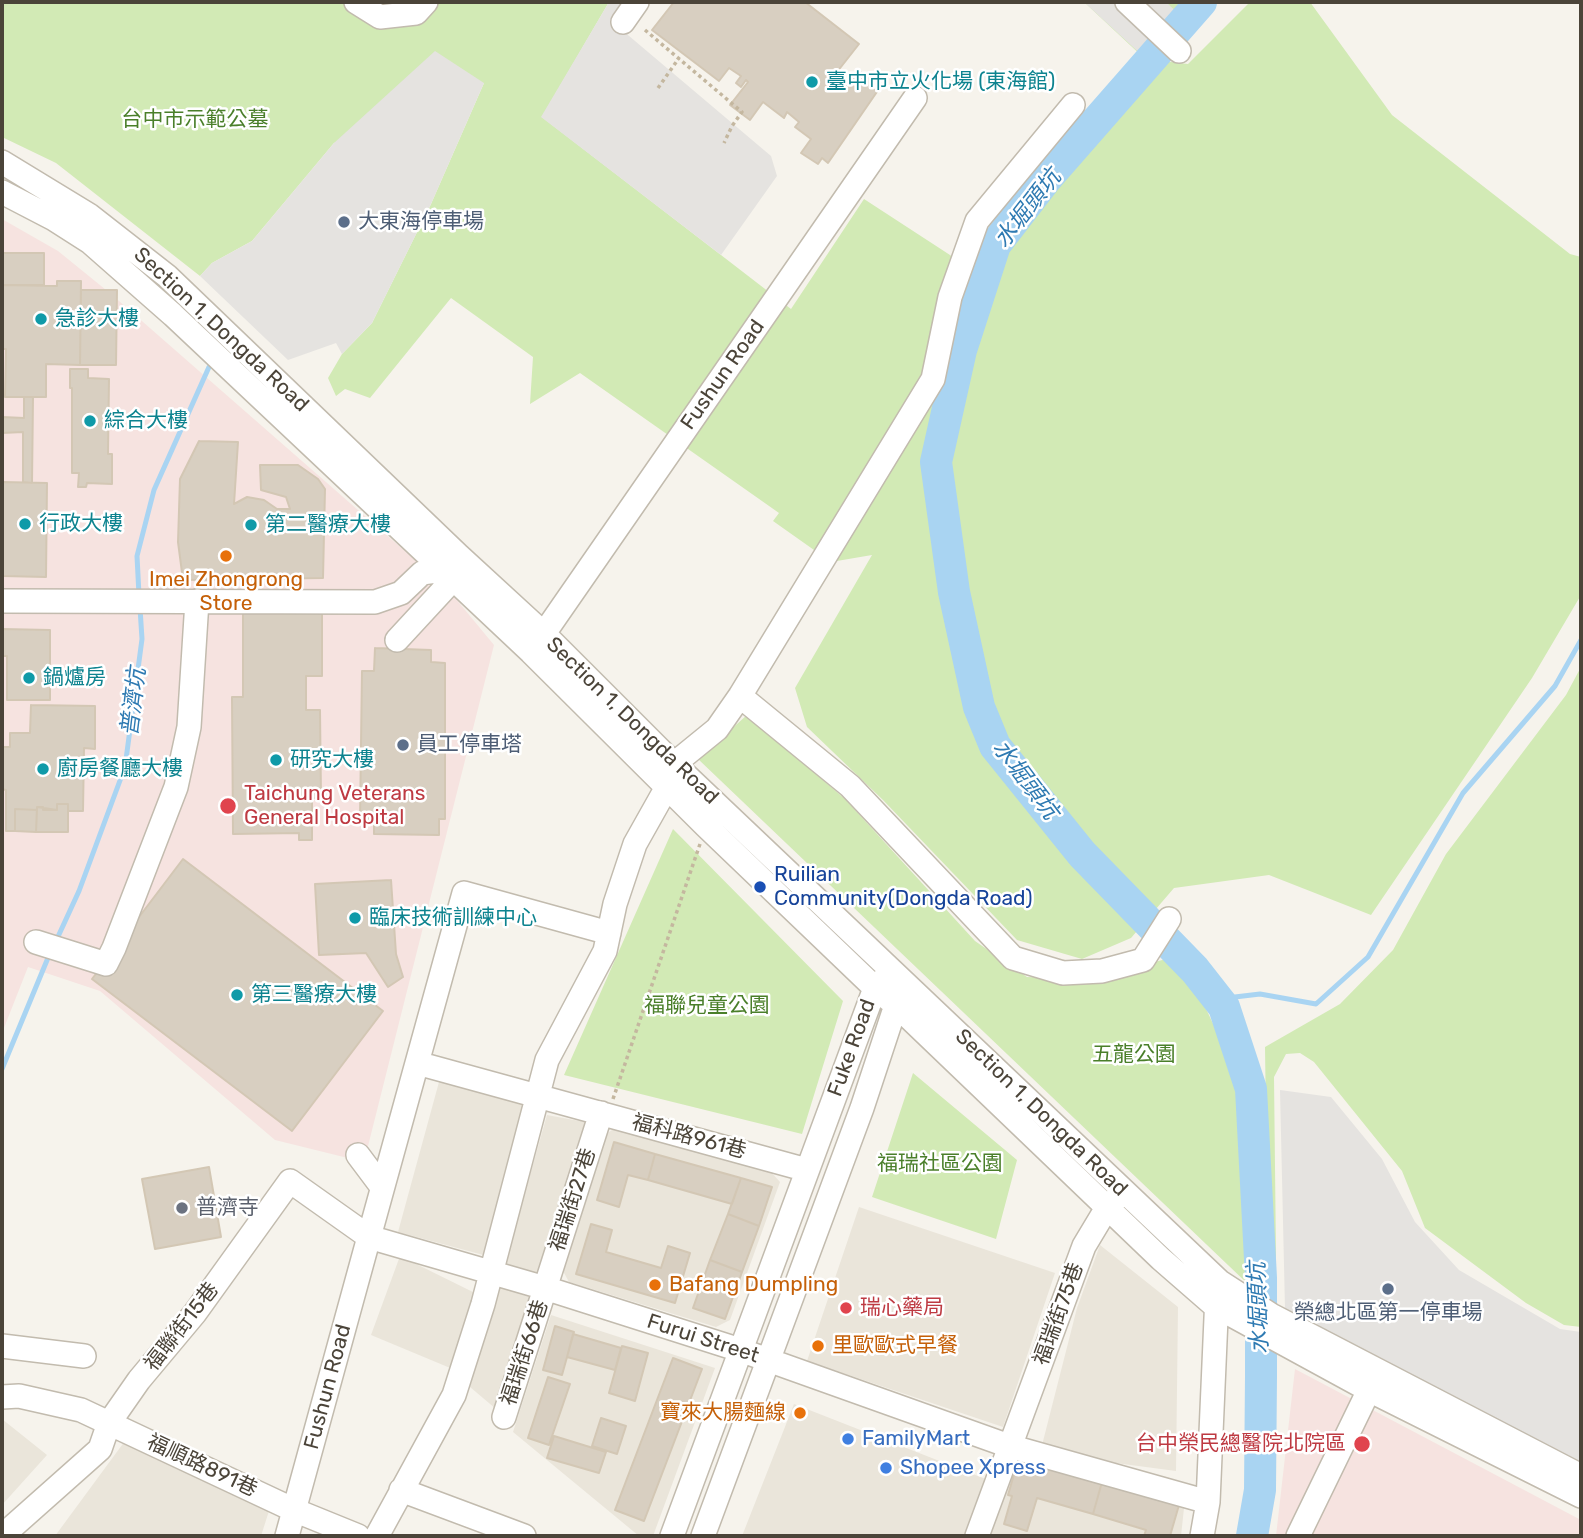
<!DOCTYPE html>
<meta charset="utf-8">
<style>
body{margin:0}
#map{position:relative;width:1583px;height:1538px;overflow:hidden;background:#f6f3ec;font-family:Rubik,sans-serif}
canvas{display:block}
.frame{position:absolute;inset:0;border:4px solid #4b4439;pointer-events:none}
</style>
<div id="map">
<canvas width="1583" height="1538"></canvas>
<div class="frame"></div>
</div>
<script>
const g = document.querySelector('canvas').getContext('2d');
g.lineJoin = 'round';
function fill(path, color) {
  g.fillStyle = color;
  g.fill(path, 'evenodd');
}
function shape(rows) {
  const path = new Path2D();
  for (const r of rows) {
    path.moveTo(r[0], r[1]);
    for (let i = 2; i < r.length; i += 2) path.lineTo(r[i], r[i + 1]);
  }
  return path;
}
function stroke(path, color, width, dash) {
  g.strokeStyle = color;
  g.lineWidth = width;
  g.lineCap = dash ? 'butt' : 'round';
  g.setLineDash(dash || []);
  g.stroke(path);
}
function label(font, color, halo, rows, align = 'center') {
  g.font = font + ' Rubik,"Noto Sans TC",sans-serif';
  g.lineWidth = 5;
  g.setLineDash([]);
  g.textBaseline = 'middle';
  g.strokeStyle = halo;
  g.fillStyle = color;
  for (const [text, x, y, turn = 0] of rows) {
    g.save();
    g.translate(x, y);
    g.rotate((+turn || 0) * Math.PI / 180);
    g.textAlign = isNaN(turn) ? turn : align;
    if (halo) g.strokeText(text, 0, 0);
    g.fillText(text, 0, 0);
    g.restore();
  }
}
const residential = shape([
 [439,1082,530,1104,487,1256,398,1232],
 [547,1115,585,1122,496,1409,470,1387],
 [615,1128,771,1172,780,1182,730,1320,716,1327,569,1282,563,1271,606,1134],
 [859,1207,1055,1273,1003,1427,807,1361],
 [1100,1245,1178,1307,1176,1471,1040,1453,1077,1308],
 [400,1256,477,1294,455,1370,371,1335],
 [551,1315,715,1368,653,1536,639,1536,513,1432],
 [794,1404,988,1480,967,1536,742,1536],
 [2,1419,47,1455,2,1505],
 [133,1430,275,1492,261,1536,55,1536],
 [1012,1451,1185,1499,1181,1536,985,1536]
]);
const medical = shape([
 [2,219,58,251,111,294,446,587,494,645,364,1162,275,1140,100,991,28,967,2,1033],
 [1295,1369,1581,1520,1581,1536,1276,1536]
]);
const green = shape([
 [2,2,609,2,542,117,791,309,864,199,950,255,975,276,997,232,1062,139,1146,60,1084,2,1200,2,1147,59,1188,64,1250,2,1310,2,1392,115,1570,254,1581,257,1581,595,1532,678,1371,915,1269,875,1174,888,1131,938,1082,959,1017,940,883,800,807,727,795,688,872,555,831,562,773,521,779,513,580,373,530,404,533,357,451,298,370,398,345,389,336,396,328,378,342,354,372,323,431,204,484,83,334,143,252,241,212,263,200,276,56,163,2,137],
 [1581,667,1581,1327,1564,1325,1526,1303,1425,1228,1402,1171,1314,1062,1300,1053,1286,1054,1274,1077,1276,1257,1268,1265,1265,1047,1340,1004,1393,950,1446,854,1566,695],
 [747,715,845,799,975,941,1027,977,1090,979,1166,959,1195,985,1215,1028,1230,1074,1241,1087,1251,1287,698,759],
 [673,829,843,1001,802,1134,564,1075],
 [913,1073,1017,1160,996,1239,872,1197]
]);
const parking = shape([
 [609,2,628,2,622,30,771,156,777,176,721,255,541,117],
 [1084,2,1166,2,1185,20,1146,59],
 [435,51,484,83,431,204,372,323,342,354,336,343,288,360,200,276,212,263,252,241,334,143],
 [1280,1090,1331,1097,1382,1159,1415,1222,1459,1270,1560,1329,1581,1332,1581,1464,1285,1309]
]);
const stream = shape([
 [139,595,137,556,154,490,209,367],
 [56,941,79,891,125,767,142,639,140,608],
 [1218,999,1260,994,1316,1004,1368,957,1463,793,1555,686,1581,640],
 [2,1069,50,953]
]);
const river = shape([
 [1201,2,1046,179,995,245,961,350,936,462,954,592,979,707,995,746,1082,854,1195,970,1224,1007,1251,1089,1261,1278,1261,1376,1260,1490,1252,1536]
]);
const building = shape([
 [674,2,805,2,859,44,837,72,850,82,858,70,881,86,828,163,822,158,818,164,801,153,811,139,795,127,799,122,787,112,784,118,763,102,750,120,730,105,748,82,746,80,741,87,736,83,741,76,729,68,719,81,652,30,674,2],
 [2,253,44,253,44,285,2,285,2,253],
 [57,281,81,281,80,365,46,364,46,397,5,397,6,349,2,349,2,285,57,286,57,281],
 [81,290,117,290,116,365,80,365,81,290],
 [70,369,88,369,88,378,109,379,108,454,112,454,112,484,87,483,86,487,78,487,79,473,72,473,72,388,70,388,70,369],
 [24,397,33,397,32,483,23,482,23,432,2,433,2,417,24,418,24,397],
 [199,441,238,442,234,504,247,497,264,500,277,509,290,509,286,497,261,490,260,465,298,465,318,479,325,489,323,578,183,580,178,542,180,479,199,441],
 [3,482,47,483,46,577,3,576,3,482],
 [243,607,322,607,322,676,306,676,306,710,320,710,321,798,312,798,312,840,299,840,299,833,233,834,232,697,243,697,243,607],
 [2,629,50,630,50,700,7,700,7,656,2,656,2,629],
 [375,648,431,650,431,662,445,663,445,819,439,819,439,835,374,834,374,819,360,820,362,671,374,671,375,648],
 [31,705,95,706,95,749,84,748,83,811,68,811,68,804,57,804,57,810,43,810,43,807,37,807,37,810,15,809,15,831,6,831,6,790,2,789,2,747,10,747,10,733,30,733,31,705],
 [57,804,68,804,68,832,36,832,37,807,57,810,57,804],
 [15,809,37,810,36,832,15,831,15,809],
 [183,859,383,1011,292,1131,92,979,183,859],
 [391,880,396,954,403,977,388,987,366,953,319,955,315,884,391,880],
 [614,1142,655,1154,648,1180,628,1175,619,1207,597,1200,614,1142],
 [655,1154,741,1178,732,1204,648,1180,655,1154],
 [209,1167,221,1237,155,1249,142,1179,209,1167],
 [741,1178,772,1187,759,1226,728,1214,741,1178],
 [728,1214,759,1226,742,1272,710,1260,728,1214],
 [591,1224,612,1230,606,1252,661,1268,668,1246,690,1253,675,1303,576,1274,591,1224],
 [710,1260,742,1272,725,1319,693,1308,710,1260],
 [555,1326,574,1332,562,1375,543,1370,555,1326],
 [573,1334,621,1348,615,1370,567,1357,573,1334],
 [622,1346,648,1353,635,1401,609,1393,622,1346],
 [673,1358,702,1369,644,1521,615,1510,673,1358],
 [548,1377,570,1384,549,1445,528,1438,548,1377],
 [601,1418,626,1426,617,1454,592,1446,601,1418],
 [554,1436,606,1452,599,1473,547,1458,554,1436],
 [1019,1457,1102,1482,1093,1514,1037,1498,1027,1531,1004,1524,1012,1496,1008,1495,1019,1457],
 [1102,1482,1179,1505,1170,1536,1144,1536,1146,1530,1093,1514,1102,1482]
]);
const path = shape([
 [645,30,742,112,732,126,724,143],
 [658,88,679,58],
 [613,1099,700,844]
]);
const minor = shape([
 [356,2,380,17,416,13,426,2],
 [1127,2,1179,51],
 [623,22,637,2],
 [2,162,89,215,167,276,458,555,543,633,674,764,1220,1282,1271,1315,1581,1476],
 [2,192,54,219,90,242,173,315,531,652,706,826,875,988,896,1005,1161,1259,1215,1306,1369,1390,1581,1496],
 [2,601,375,602,401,593,422,573,443,570,451,561],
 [397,640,446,587,443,570],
 [536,645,915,98],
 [740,696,850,786,1013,958,1063,973,1102,971,1143,960,1169,919],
 [609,933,464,893,417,1063,807,1170],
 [36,942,106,964,114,948,176,787,189,727,197,601],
 [417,1063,369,1237,545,1288,740,1350,1009,1446,1208,1502],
 [358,1155,382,1187],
 [2,1346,84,1356],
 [2,1397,19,1396,81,1410,294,1510,358,1536],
 [504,1417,601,1113],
 [401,1490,524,1536],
 [2,1536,100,1449,109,1423,139,1380,195,1313,290,1181,369,1237,287,1536],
 [377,1536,454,1395,483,1304,547,1060,605,951,615,904,635,844,667,787,674,764,717,729,740,696,933,379,950,297,977,221,1073,105],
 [672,1536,875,988,885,978],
 [703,1536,862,1108,896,1005,895,993],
 [977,1536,1084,1246,1108,1206,1119,1196],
 [1202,1536,1208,1502,1217,1295],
 [1298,1536,1369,1390]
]);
const markers = [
 [812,82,7,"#0f9aa8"],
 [344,222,7,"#5c6f8a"],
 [41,319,7,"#0f9aa8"],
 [90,421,7,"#0f9aa8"],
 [25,524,7,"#0f9aa8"],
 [251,525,7,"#0f9aa8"],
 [226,556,7,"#e8710a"],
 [29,678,7,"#0f9aa8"],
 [403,745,7,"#5c6f8a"],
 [276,760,7,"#0f9aa8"],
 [43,769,7,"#0f9aa8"],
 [228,806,9,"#e0444e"],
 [760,887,7,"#1a4fb4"],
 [355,918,7,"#0f9aa8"],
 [237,995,7,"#0f9aa8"],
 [182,1208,7,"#6b7280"],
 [655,1285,7,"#e8710a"],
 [1388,1289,7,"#5c6f8a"],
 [846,1308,7,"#e0444e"],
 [818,1346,7,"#e8710a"],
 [800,1413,7,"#e8710a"],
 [848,1439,7,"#3f7fe0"],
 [1362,1444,9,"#e0444e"],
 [886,1468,7,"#3f7fe0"]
];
const cultureNames = [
 ["臺中市立火化場 (東海館)",826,82],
 ["急診大樓",55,319],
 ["綜合大樓",104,421],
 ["行政大樓",39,524],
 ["第二醫療大樓",265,525],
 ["鍋爐房",43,678],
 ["研究大樓",290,760],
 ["廚房餐廳大樓",57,769],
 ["臨床技術訓練中心",369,918],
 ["第三醫療大樓",251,995]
];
const parkNames = [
 ["台中市示範公墓",195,120],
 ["福聯兒童公園",707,1006],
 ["五龍公園",1134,1055],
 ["福瑞社區公園",940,1164]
];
const serviceNames = [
 ["大東海停車場",358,222],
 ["員工停車塔",417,745],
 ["榮總北區第一停車場",1388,1313,"center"]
];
const streetNames = [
 ["Section 1, Dongda Road",221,330,43],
 ["Fushun Road",723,375,-55],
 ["Section 1, Dongda Road",632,721,44],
 ["Fuke Road",852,1048,-70],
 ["Section 1, Dongda Road",1041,1113,44],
 ["福科路961巷",689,1137,15],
 ["福瑞街27巷",573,1200,-72],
 ["福瑞街75巷",1059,1314,-70],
 ["福聯街15巷",182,1327,-52],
 ["Furui Street",703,1339,18],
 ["福瑞街66巷",525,1353,-72],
 ["Fushun Road",328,1387,-75],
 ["福順路891巷",202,1466,25]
];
const foodNames = [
 ["Imei Zhongrong",226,580,"center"],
 ["Store",226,604,"center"],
 ["Bafang Dumpling",669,1285],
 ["里歐歐式早餐",832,1346],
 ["寶來大腸麵線",786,1413,"right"]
];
const healthNames = [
 ["Taichung Veterans",244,794],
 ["General Hospital",244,818],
 ["瑞心藥局",860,1308],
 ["台中榮民總醫院北院區",1346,1444,"right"]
];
const transitNames = [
 ["Ruilian",774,875],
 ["Community(Dongda Road)",774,899]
];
const worshipNames = [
 ["普濟寺",196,1208]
];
const shopNames = [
 ["FamilyMart",862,1439],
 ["Shopee Xpress",900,1468]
];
const waterNames = [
 ["水堀頭坑",1028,209,-52],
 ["普濟坑",134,702,-83],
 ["水堀頭坑",1025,780,53],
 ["水堀頭坑",1259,1308,-92]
];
fill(residential, '#eae5da');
fill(medical, '#f6e3e0');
fill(green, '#d2eab5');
fill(parking, '#e5e3e0');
stroke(stream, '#a9d4f2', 5);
stroke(river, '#a9d4f2', 32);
fill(building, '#d8cfc1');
stroke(building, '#d3c7b4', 2);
stroke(minor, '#c2bbae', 26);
stroke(path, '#c4b79f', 3.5, [3.5, 3.5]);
stroke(minor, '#fff', 23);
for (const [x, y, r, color] of markers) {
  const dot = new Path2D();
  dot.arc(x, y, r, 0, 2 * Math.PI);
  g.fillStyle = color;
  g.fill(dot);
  stroke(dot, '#fff', 2.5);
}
label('21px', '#0d838f', '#fff', cultureNames, 'left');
label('21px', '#4a7f2a', '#fff', parkNames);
label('21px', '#4e5e75', '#fff', serviceNames, 'left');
label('21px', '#4b4439', '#fff', streetNames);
label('21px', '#c56008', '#fff', foodNames, 'left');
label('21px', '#be3a42', '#fff', healthNames, 'left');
label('21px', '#164399', '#fff', transitNames, 'left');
label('21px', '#5b616d', '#fff', worshipNames, 'left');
label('21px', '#366cbe', '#fff', shopNames, 'left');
label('italic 23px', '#2e7ab2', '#fff', waterNames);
</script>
